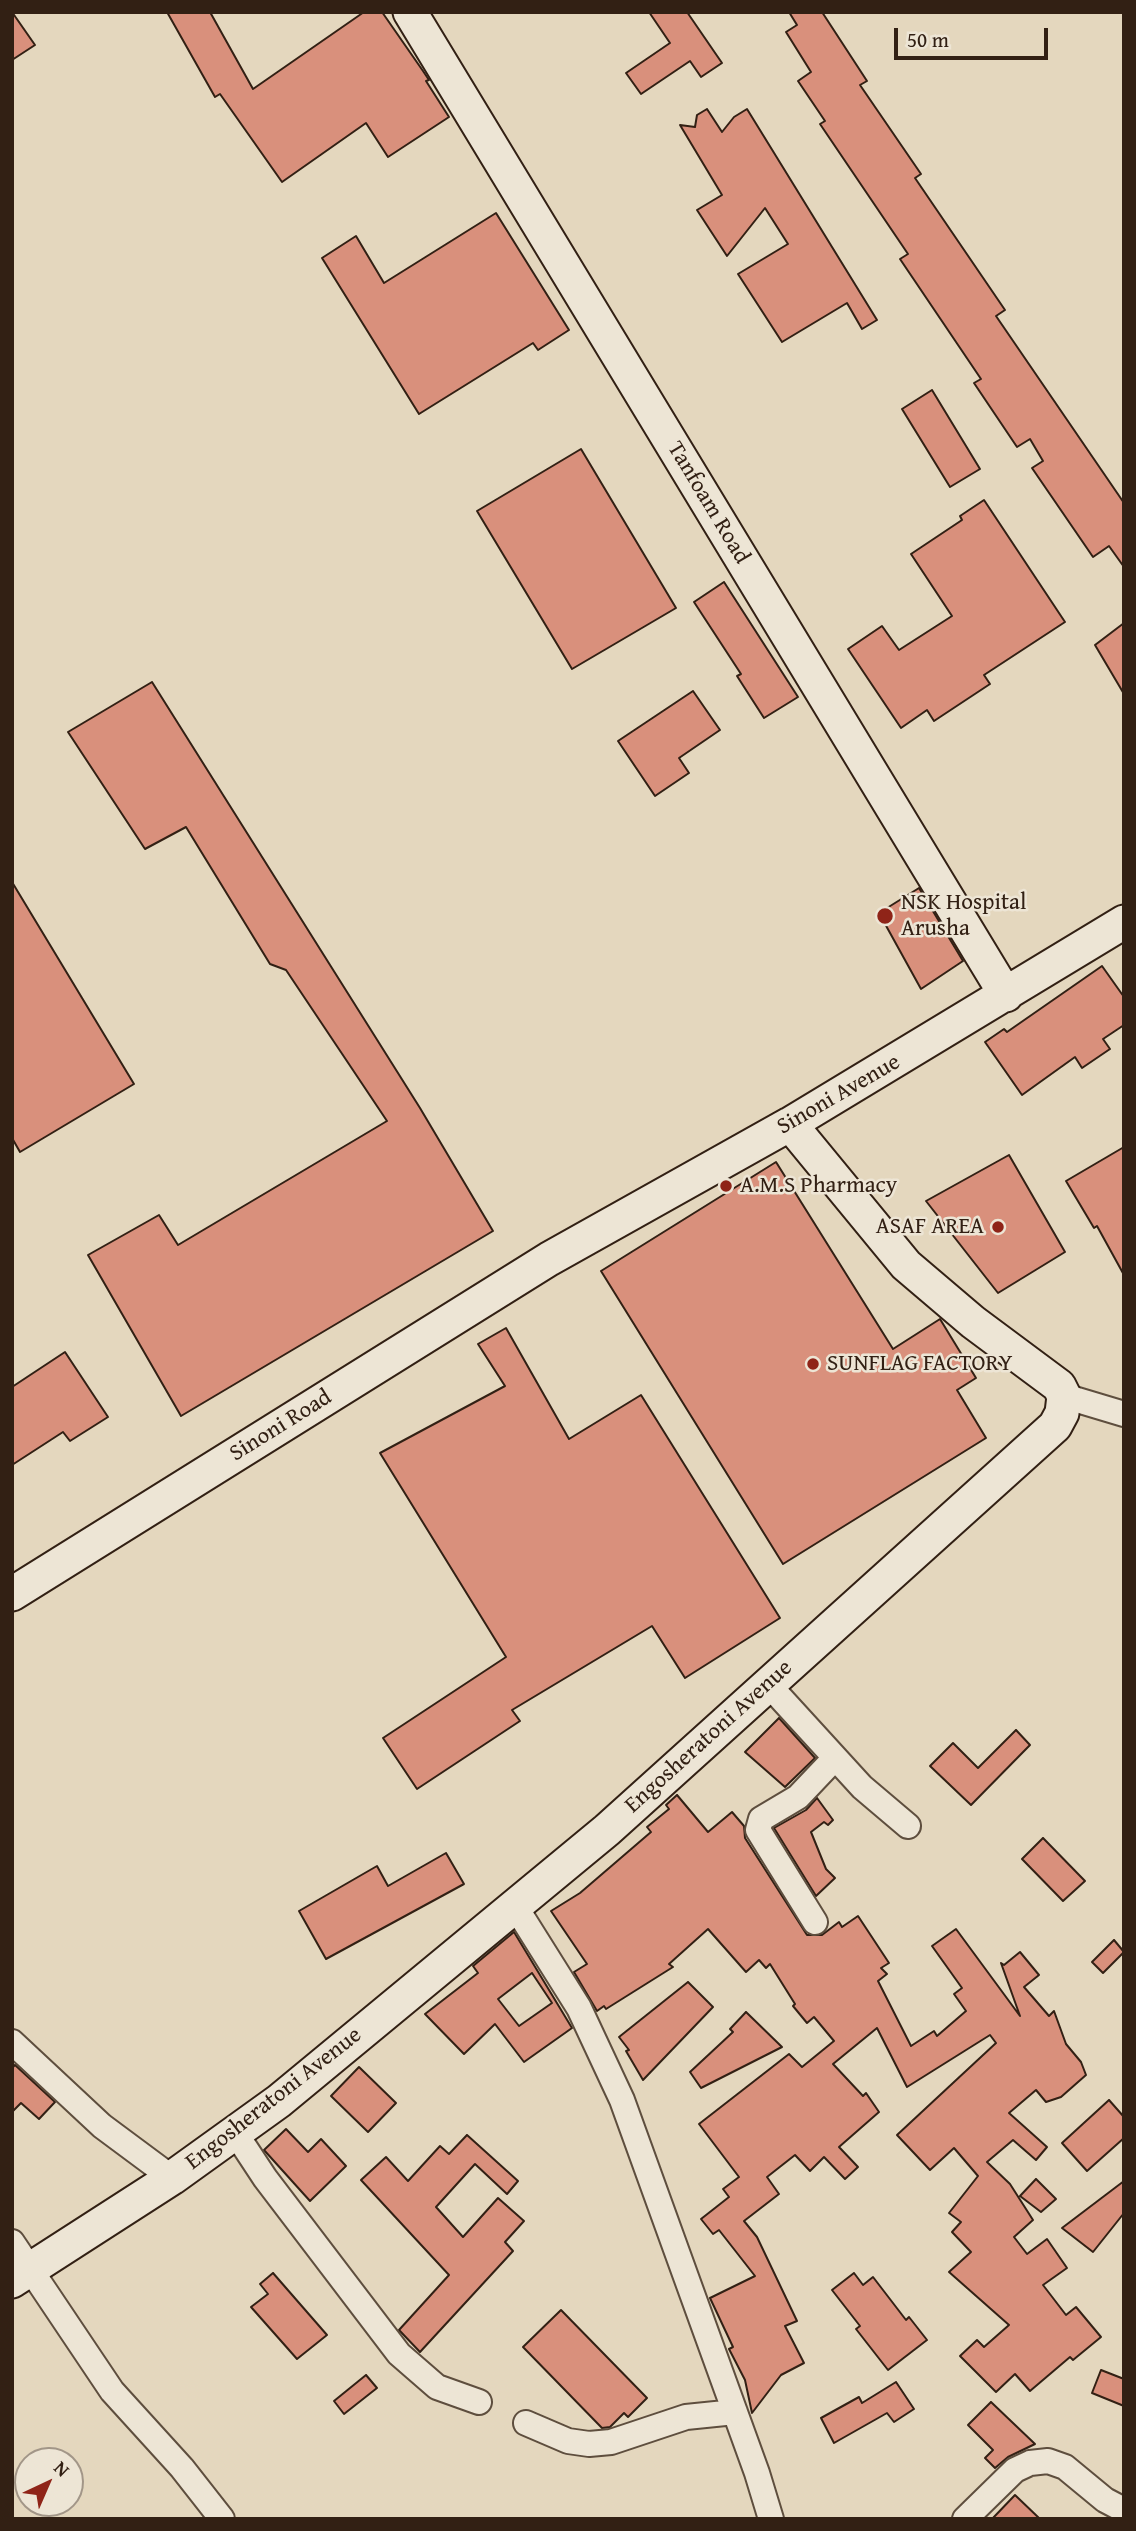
<!DOCTYPE html>
<style>
body{margin:0}
#map{position:relative;width:1136px;height:2531px;overflow:hidden;background:#e4d7be;font-family:"Gentium Book Plus",serif}
canvas{display:block}
.frame{position:absolute;inset:0;border:14px solid #322014;pointer-events:none}
.north{position:absolute;left:14px;top:2447px;width:70px;height:70px;box-sizing:border-box;background:#ede5d5;border:2px solid #a29688;border-radius:50%;rotate:44deg;font-size:19px;font-weight:700;line-height:28px;text-align:center;color:#322014}
.north::after{content:'';display:block;margin:auto;width:24px;height:32px;background:#8f2418;clip-path:polygon(50% 0,100% 100%,50% 72%,0 100%)}
.scale{position:absolute;left:894px;top:28px;width:154px;height:32px;box-sizing:border-box;border:4px solid #322014;border-top:0;padding-left:9px;font-size:21px;line-height:24px;white-space:nowrap;color:#322014;-webkit-text-stroke:5px #ede5d5;paint-order:stroke}
</style>
<div id="map">
<canvas width="1136" height="2531"></canvas>
<div class="frame"></div>
<div class="north">N</div>
<div class="scale">50 m</div>
</div>
<script>
const g = document.querySelector('canvas').getContext('2d');
g.lineJoin = 'round';
function fill(path, color) {
  g.fillStyle = color;
  g.fill(path, 'evenodd');
}
function shape(rows) {
  const path = new Path2D();
  for (const r of rows) {
    path.moveTo(r[0], r[1]);
    for (let i = 2; i < r.length; i += 2) path.lineTo(r[i], r[i + 1]);
  }
  return path;
}
function stroke(path, color, width, dash) {
  g.strokeStyle = color;
  g.lineWidth = width;
  g.lineCap = dash ? 'butt' : 'round';
  g.setLineDash(dash || []);
  g.stroke(path);
}
function label(font, color, halo, rows, align = 'center') {
  g.font = font + ' "Gentium Book Plus",serif';
  g.lineWidth = 5;
  g.setLineDash([]);
  g.textBaseline = 'middle';
  g.strokeStyle = halo;
  g.fillStyle = color;
  for (const [text, x, y, turn = 0] of rows) {
    g.save();
    g.translate(x, y);
    g.rotate((+turn || 0) * Math.PI / 180);
    g.textAlign = isNaN(turn) ? turn : align;
    if (halo) g.strokeText(text, 0, 0);
    g.fillText(text, 0, 0);
    g.restore();
  }
}
const building = shape([
 [12,12,35,45,12,60,12,12],
 [167,12,210,12,253,89,364,12,382,12,423,71,429,80,426,81,449,117,388,157,366,123,282,182,220,94,215,97,167,12],
 [649,12,687,12,722,63,701,77,690,61,641,94,626,73,670,43,649,12],
 [789,12,822,12,867,81,860,85,921,174,915,178,1005,310,996,316,1124,503,1124,567,1109,546,1093,557,1032,468,1043,461,1030,439,1017,447,974,383,981,379,900,259,908,254,820,124,825,121,798,81,811,72,786,32,797,25,789,12],
 [707,109,722,132,734,117,747,109,877,320,862,329,847,303,782,342,738,274,788,244,765,208,727,256,697,210,722,195,680,125,695,127,697,115,707,109],
 [496,213,569,330,538,350,533,343,419,414,322,258,356,236,384,283,496,213],
 [932,390,980,469,950,487,902,409,932,390],
 [581,449,676,608,572,669,477,511,581,449],
 [984,500,1065,622,984,675,990,684,934,721,927,710,901,728,848,649,882,626,899,650,952,616,911,554,962,520,960,516,984,500],
 [724,582,798,697,764,718,737,676,741,674,694,602,724,582],
 [1124,623,1124,694,1095,645,1124,623],
 [152,682,420,1108,493,1231,181,1416,88,1255,159,1215,178,1245,387,1121,286,970,270,964,186,827,145,849,68,732,152,682],
 [693,691,720,730,679,758,689,773,655,796,618,741,693,691],
 [12,882,134,1084,20,1152,12,1138,12,882],
 [919,888,963,961,921,989,879,913,919,888],
 [1102,966,1124,997,1124,1025,1103,1039,1110,1049,1082,1068,1075,1057,1022,1095,985,1042,1004,1029,1007,1032,1102,966],
 [1124,1147,1124,1275,1097,1226,1094,1228,1066,1181,1124,1147],
 [1009,1155,1065,1252,998,1293,926,1201,1009,1155],
 [776,1162,893,1349,940,1319,976,1378,957,1390,986,1438,783,1564,601,1271,776,1162],
 [506,1328,569,1439,641,1395,780,1618,685,1678,652,1626,512,1710,520,1721,417,1789,383,1738,506,1657,380,1453,505,1386,478,1344,506,1328],
 [65,1352,108,1417,70,1441,63,1432,12,1465,12,1387,65,1352],
 [779,1718,815,1758,785,1787,745,1752,779,1718],
 [1016,1730,1030,1745,971,1805,930,1766,953,1743,978,1768,1016,1730],
 [677,1795,708,1832,732,1812,744,1826,745,1838,807,1935,822,1935,839,1922,842,1927,858,1916,889,1963,881,1968,887,1974,878,1981,911,2046,934,2031,937,2036,966,2011,954,1994,962,1988,932,1946,956,1929,1020,2016,1001,1963,1004,1965,1020,1952,1039,1975,1024,1987,1049,2016,1054,2011,1066,2044,1081,2062,1086,2075,1061,2097,1046,2102,1036,2090,1009,2113,1047,2147,1036,2160,1013,2140,987,2162,1010,2184,1033,2220,1014,2237,1027,2254,1047,2239,1067,2268,1043,2285,1066,2315,1076,2307,1101,2337,1073,2360,1070,2357,1030,2391,1015,2374,996,2392,960,2356,977,2340,984,2347,1009,2325,949,2272,971,2252,952,2232,961,2222,949,2213,978,2176,954,2148,930,2170,897,2135,996,2043,990,2035,907,2087,877,2028,833,2064,863,2096,866,2093,879,2112,839,2147,858,2167,845,2179,824,2157,810,2171,795,2155,767,2177,779,2194,744,2221,757,2237,797,2321,785,2326,804,2363,781,2375,752,2413,745,2380,729,2349,733,2347,710,2298,755,2276,719,2230,713,2234,701,2219,729,2197,723,2189,739,2177,699,2124,789,2054,802,2067,834,2041,814,2017,807,2023,793,2006,795,2004,770,1964,766,1968,759,1960,746,1972,708,1929,669,1964,673,1967,606,2009,604,2006,597,2011,574,1972,587,1964,551,1911,580,1893,651,1832,647,1827,669,1809,666,1805,677,1795],
 [817,1798,833,1820,828,1825,824,1822,811,1832,826,1869,835,1878,816,1896,774,1828,806,1810,817,1798],
 [1043,1838,1085,1881,1063,1901,1022,1859,1043,1838],
 [446,1853,464,1884,326,1959,299,1911,377,1866,388,1886,446,1853],
 [514,1932,572,2028,524,2062,495,2024,464,2054,425,2014,478,1973,473,1966,514,1932],
 [532,1973,552,2003,519,2026,498,1999,532,1973],
 [1114,1940,1124,1952,1103,1973,1092,1962,1114,1940],
 [688,1982,713,2007,643,2080,626,2051,629,2050,619,2037,688,1982],
 [746,2012,782,2047,701,2088,690,2072,733,2032,730,2029,746,2012],
 [15,2065,55,2102,39,2119,21,2103,12,2112,12,2068,15,2065],
 [359,2067,396,2103,368,2132,331,2096,359,2067],
 [1109,2100,1124,2117,1124,2138,1087,2171,1062,2143,1109,2100],
 [286,2129,308,2152,321,2139,346,2166,310,2201,264,2150,286,2129],
 [467,2135,518,2181,507,2194,475,2164,436,2207,463,2237,498,2198,524,2221,505,2242,513,2251,420,2352,399,2330,449,2275,361,2180,386,2157,408,2181,440,2146,449,2154,467,2135],
 [1036,2179,1056,2199,1041,2212,1020,2196,1036,2179],
 [1124,2181,1124,2213,1093,2252,1062,2228,1124,2181],
 [273,2273,327,2335,297,2359,251,2307,268,2294,260,2284,273,2273],
 [854,2273,863,2285,873,2277,906,2320,909,2317,927,2340,888,2370,856,2329,860,2326,832,2290,854,2273],
 [561,2310,647,2398,628,2417,624,2413,610,2427,602,2428,523,2347,561,2310],
 [1101,2370,1124,2379,1124,2406,1092,2393,1101,2370],
 [366,2375,377,2388,344,2414,334,2401,366,2375],
 [896,2382,914,2409,894,2422,887,2413,834,2443,821,2418,859,2397,862,2403,896,2382],
 [991,2402,1035,2444,1008,2457,995,2468,985,2458,993,2450,968,2425,991,2402],
 [1015,2495,1040,2519,992,2519,1015,2495]
]);
const street = shape([
 [1064,1396,1124,1414],
 [767,1683,862,1787,908,1826],
 [515,1906,579,2008,622,2100,757,2473,771,2519],
 [815,1922,758,1830,761,1819,798,1797,834,1759],
 [12,2042,102,2126,172,2178],
 [236,2134,265,2178,399,2354,437,2387,479,2402],
 [12,2242,112,2391,182,2468,222,2519],
 [526,2423,568,2441,589,2444,611,2442,686,2417,735,2412],
 [965,2519,1015,2470,1030,2463,1048,2461,1065,2467,1105,2500,1124,2510]
]);
const secondary = shape([
 [410,12,1006,995],
 [12,1594,549,1259,790,1124,1124,922],
 [12,2281,172,2178,279,2101,607,1830,1055,1426,1062,1413,1064,1396,1059,1386,973,1322,906,1265,790,1124]
]);
const markers = [
 [885,916,9,"#8f2418"],
 [726,1186,7,"#8f2418"],
 [998,1227,7,"#8f2418"],
 [813,1364,7,"#8f2418"]
];
const streetNames = [
 ["Tanfoam Road",708,503,59],
 ["Sinoni Avenue",839,1095,-30],
 ["Sinoni Road",281,1426,-32],
 ["Engosheratoni Avenue",709,1737,-42],
 ["Engosheratoni Avenue",274,2099,-38]
];
const poiNames = [
 ["NSK Hospital",901,903],
 ["Arusha",901,929],
 ["A.M.S Pharmacy",740,1186],
 ["ASAF AREA",984,1227,"right"],
 ["SUNFLAG FACTORY",827,1364]
];
fill(building, '#d9907c');
stroke(building, '#322014', 2);
stroke(street, '#5e4e3e', 28);
stroke(secondary, '#322014', 37);
stroke(street, '#ede5d5', 24);
stroke(secondary, '#ede5d5', 33);
for (const [x, y, r, color] of markers) {
  const dot = new Path2D();
  dot.arc(x, y, r, 0, 2 * Math.PI);
  g.fillStyle = color;
  g.fill(dot);
  stroke(dot, '#ede5d5', 2.5);
}
label('23px', '#322014', '#ede5d5', streetNames);
label('23px', '#322014', '#ede5d5', poiNames, 'left');
</script>
